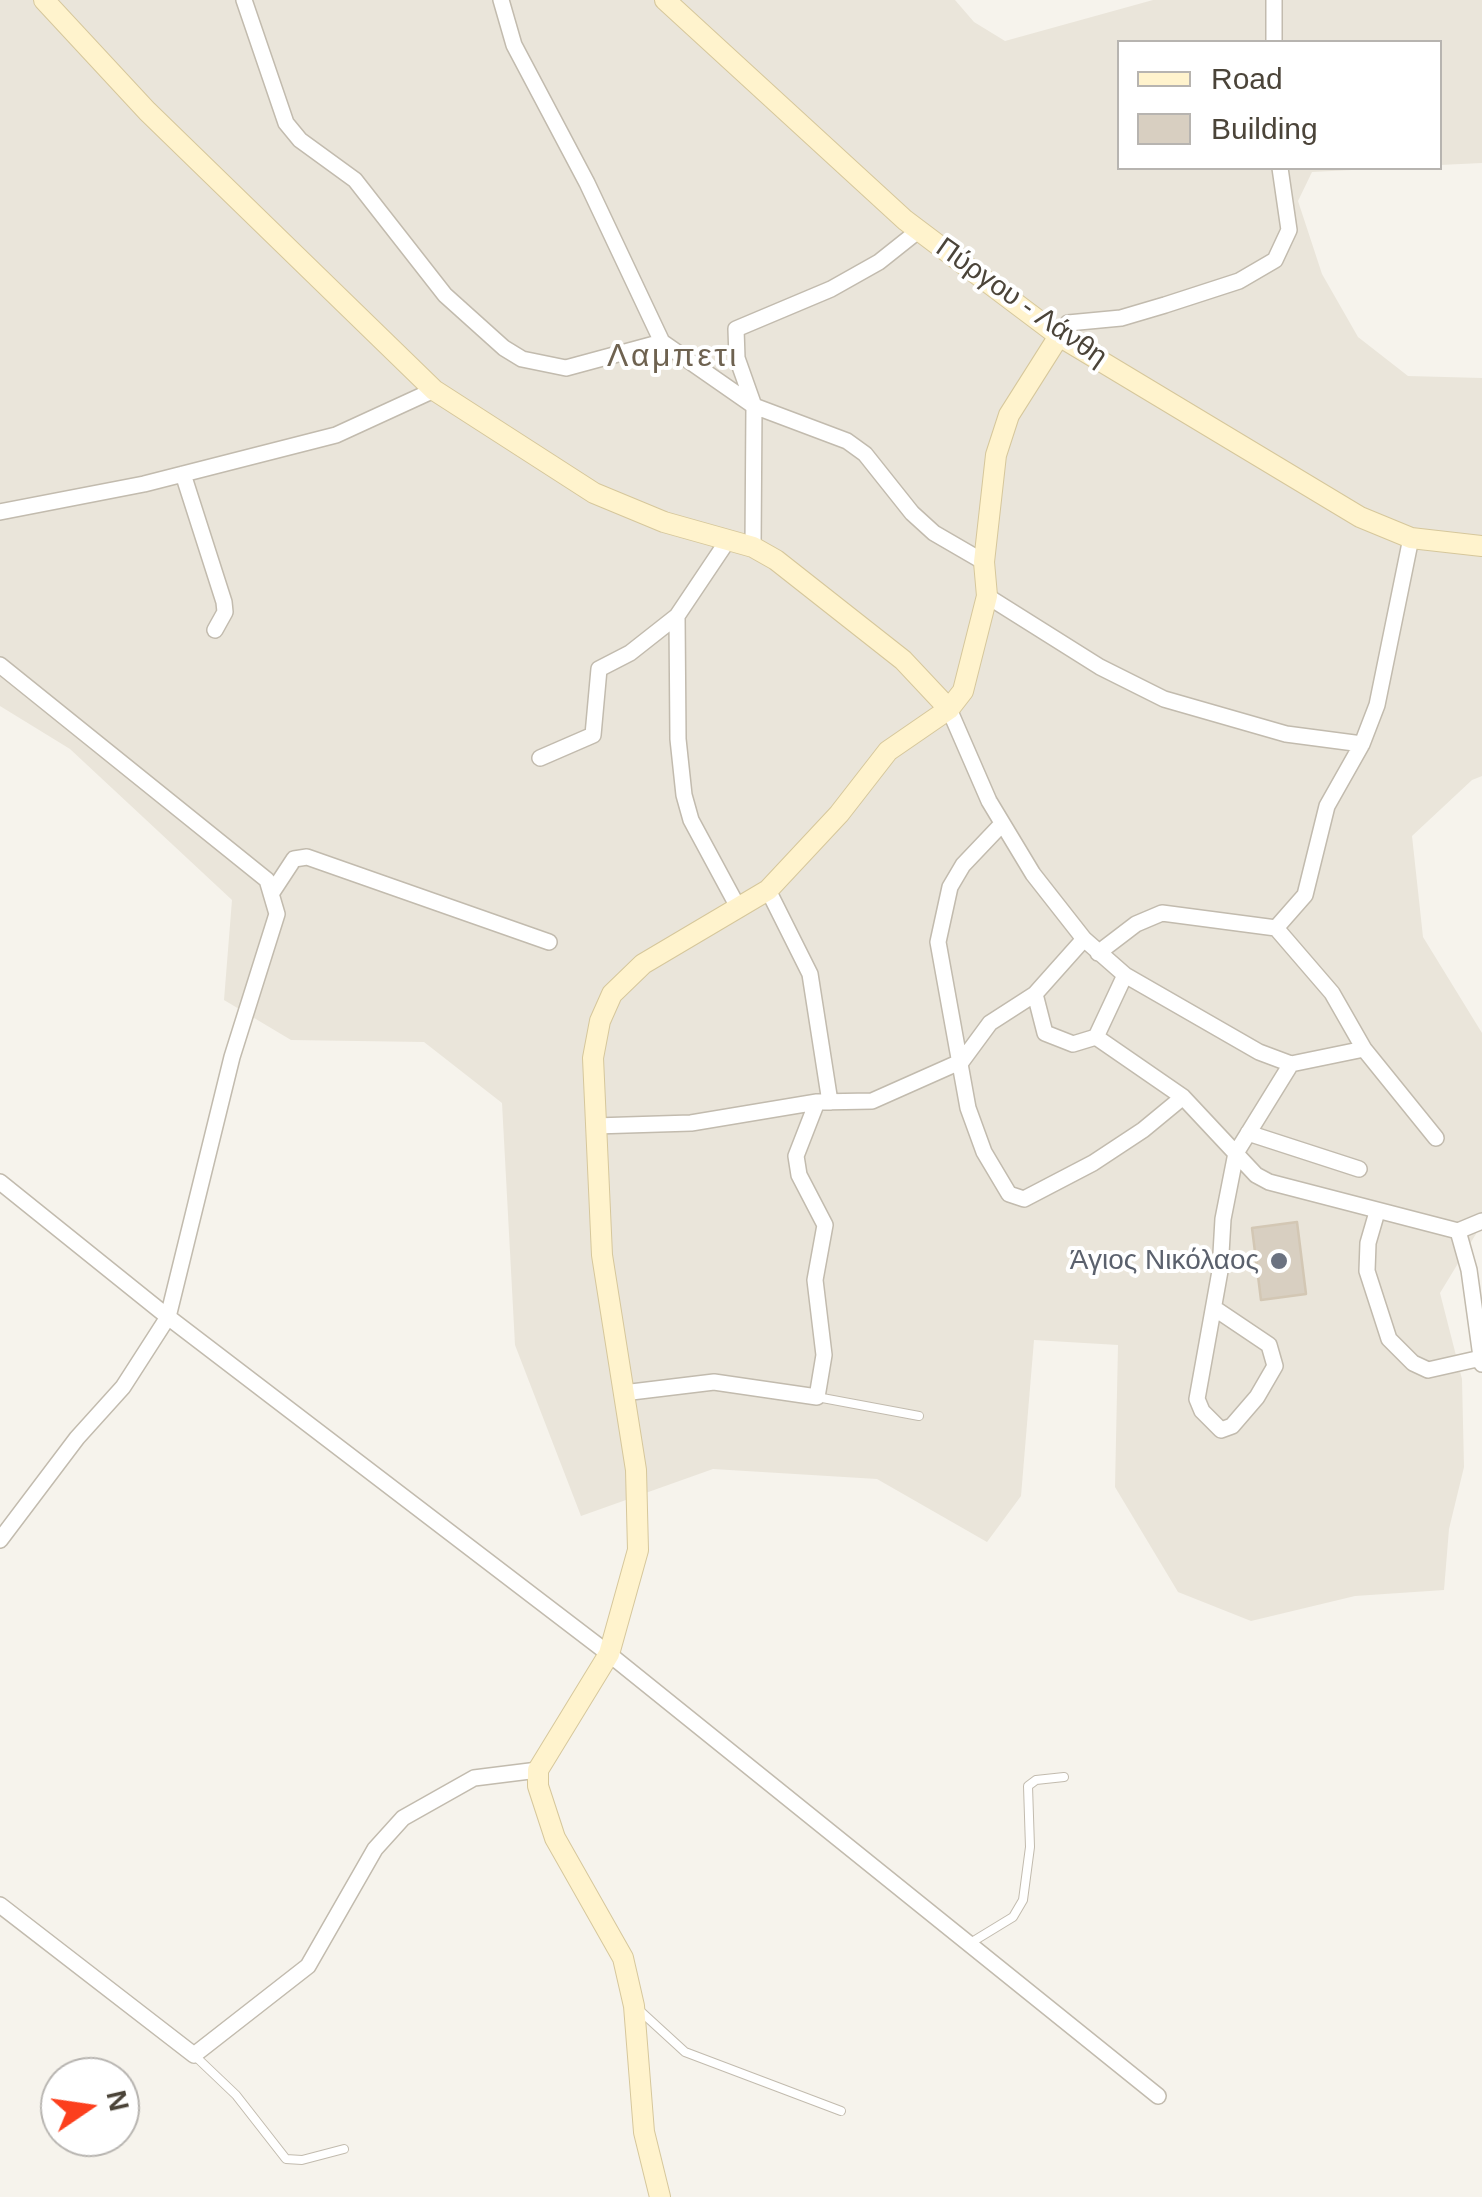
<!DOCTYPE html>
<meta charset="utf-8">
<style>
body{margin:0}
#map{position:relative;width:1482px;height:2197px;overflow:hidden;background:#f6f3ec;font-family:Arial,sans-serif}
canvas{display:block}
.legend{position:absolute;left:1117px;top:40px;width:325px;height:130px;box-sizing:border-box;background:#fff;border:2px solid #b7b4b0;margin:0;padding:12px 18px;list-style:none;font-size:30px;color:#4b4439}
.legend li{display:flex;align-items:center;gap:20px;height:50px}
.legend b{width:50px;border:2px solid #b7b4b0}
.north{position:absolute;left:40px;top:2057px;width:100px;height:100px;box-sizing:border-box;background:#fff;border:2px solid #b7b4b0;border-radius:50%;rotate:77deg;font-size:28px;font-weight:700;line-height:40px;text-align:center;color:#4b4439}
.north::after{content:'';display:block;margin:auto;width:35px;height:45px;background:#fc3f1d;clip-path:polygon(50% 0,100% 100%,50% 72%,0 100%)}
</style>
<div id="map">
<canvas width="1482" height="2197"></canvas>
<ul class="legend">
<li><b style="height:12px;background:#fff3cd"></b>Road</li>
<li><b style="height:28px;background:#d8cfc1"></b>Building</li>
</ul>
<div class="north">N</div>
</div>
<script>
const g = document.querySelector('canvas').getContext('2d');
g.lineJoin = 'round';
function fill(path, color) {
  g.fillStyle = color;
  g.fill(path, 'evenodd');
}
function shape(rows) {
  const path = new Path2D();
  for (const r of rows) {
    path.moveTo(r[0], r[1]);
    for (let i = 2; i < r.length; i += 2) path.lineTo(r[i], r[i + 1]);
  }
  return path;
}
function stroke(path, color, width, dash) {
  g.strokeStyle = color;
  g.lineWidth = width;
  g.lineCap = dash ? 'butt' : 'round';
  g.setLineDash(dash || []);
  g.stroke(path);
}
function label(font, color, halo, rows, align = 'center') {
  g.font = font + ' Arial,sans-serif';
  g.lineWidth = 8;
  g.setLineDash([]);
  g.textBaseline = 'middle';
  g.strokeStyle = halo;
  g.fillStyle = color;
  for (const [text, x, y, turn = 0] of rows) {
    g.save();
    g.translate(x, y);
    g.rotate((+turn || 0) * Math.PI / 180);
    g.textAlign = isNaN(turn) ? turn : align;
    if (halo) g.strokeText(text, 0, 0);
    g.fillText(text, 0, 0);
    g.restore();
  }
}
const residential = shape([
 [0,0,955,0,974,22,1005,41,1153,0,1482,0,1482,163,1440,165,1440,42,1120,42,1120,168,1391,168,1312,172,1298,201,1322,274,1358,337,1408,376,1482,378,1482,776,1472,780,1412,836,1423,937,1482,1033,1482,1224,1440,1293,1462,1379,1464,1467,1449,1529,1444,1590,1355,1596,1251,1621,1178,1592,1115,1487,1118,1345,1034,1340,1021,1496,987,1542,877,1479,713,1469,581,1516,515,1345,502,1103,424,1042,291,1040,224,1000,232,900,70,749,0,706]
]);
const building = shape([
 [1297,1222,1306,1294,1261,1300,1252,1228,1297,1222]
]);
const lane = shape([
 [817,1397,919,1416],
 [972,1942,1013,1917,1023,1900,1030,1847,1028,1786,1036,1780,1064,1777],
 [638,2009,685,2052,841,2111],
 [194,2055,236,2095,286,2159,302,2160,344,2149]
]);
const street = shape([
 [244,0,286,123,300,140,355,180,445,295,504,348,522,359,566,368,662,342],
 [501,0,514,45,587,183,662,342,754,406,847,441,865,454,912,513,934,533,984,562],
 [1274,0,1274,42],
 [1059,336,1068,323,1121,318,1165,305,1239,281,1275,260,1289,230,1280,168],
 [183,474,224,602,225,612,215,630],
 [0,512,144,484,336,435,434,390],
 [753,547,754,406,737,358,736,329,831,289,879,262,918,231],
 [987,596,1100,667,1164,699,1286,734,1362,744],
 [677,616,678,739,684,795,691,820,739,909],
 [0,665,267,880,277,914,232,1057,168,1317,123,1387,77,1438,0,1540],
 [949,709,989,801,1033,874,1084,939,1125,975,1096,1037,1183,1097,1256,1175,1269,1182,1458,1231,1482,1221],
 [540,758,593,735,599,669,630,653,677,616,728,540],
 [1001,825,963,865,950,887,938,942,968,1108,984,1152,1009,1194,1024,1199,1093,1163,1143,1130,1183,1097],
 [768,890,810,974,830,1102],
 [273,891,294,859,307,857,549,942],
 [1276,928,1305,895,1327,806,1362,744,1377,705,1411,538],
 [1098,953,1136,924,1162,913,1276,928,1332,993,1364,1049],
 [1125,975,1259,1052,1291,1064,1364,1049,1436,1138],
 [1035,994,1045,1033,1073,1044,1096,1037],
 [595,1126,691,1123,817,1102,872,1101,962,1061,990,1023,1035,994,1084,939],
 [1248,1133,1359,1169],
 [0,1182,168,1317,609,1654,1158,2096],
 [1377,1212,1368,1243,1367,1271,1389,1339,1413,1363,1428,1370,1481,1358],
 [1458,1231,1469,1270,1482,1364],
 [1214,1308,1269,1345,1275,1366,1257,1397,1232,1426,1221,1430,1202,1411,1197,1399,1220,1271,1223,1219,1236,1153,1291,1064],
 [623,1393,714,1382,817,1397,824,1355,815,1280,825,1225,799,1175,796,1156,817,1102],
 [0,1905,194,2055,308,1966,375,1849,403,1818,474,1778,538,1770]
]);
const secondary = shape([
 [44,0,147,111,434,390,594,493,664,522,753,547,776,560,903,660,949,709],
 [665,0,905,220,1059,336,1360,517,1411,538,1482,546],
 [660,2197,644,2132,634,2006,623,1958,555,1838,538,1786,538,1770,609,1654,638,1550,636,1470,602,1255,593,1058,600,1021,612,994,643,964,768,890,839,814,888,751,949,709,963,691,987,596,984,562,996,455,1009,415,1059,336]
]);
const markers = [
 [1279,1261,10,"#6b7280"]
];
const streetNames = [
 ["Πύργου - Λάνθη",1021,303,35]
];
const worshipNames = [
 ["Άγιος Νικόλαος",1259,1261]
];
const quarterNames = [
 ["Λαμπετι",673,357]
];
fill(residential, '#eae5da');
fill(building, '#d8cfc1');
stroke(building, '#d3c7b4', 2.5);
stroke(lane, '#c2bbae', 10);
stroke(street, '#c2bbae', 18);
stroke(secondary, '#d6c79b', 22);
stroke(lane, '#fff', 8);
stroke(street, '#fff', 15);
stroke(secondary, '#fff3cd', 20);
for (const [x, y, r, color] of markers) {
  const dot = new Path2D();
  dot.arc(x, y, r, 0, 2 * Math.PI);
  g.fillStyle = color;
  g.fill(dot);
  stroke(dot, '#fff', 4);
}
label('28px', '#4b4439', '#fff', streetNames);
label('28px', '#5b616d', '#fff', worshipNames, 'right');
g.letterSpacing = '2.5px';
label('32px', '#6e6250', '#fff', quarterNames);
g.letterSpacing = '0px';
</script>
